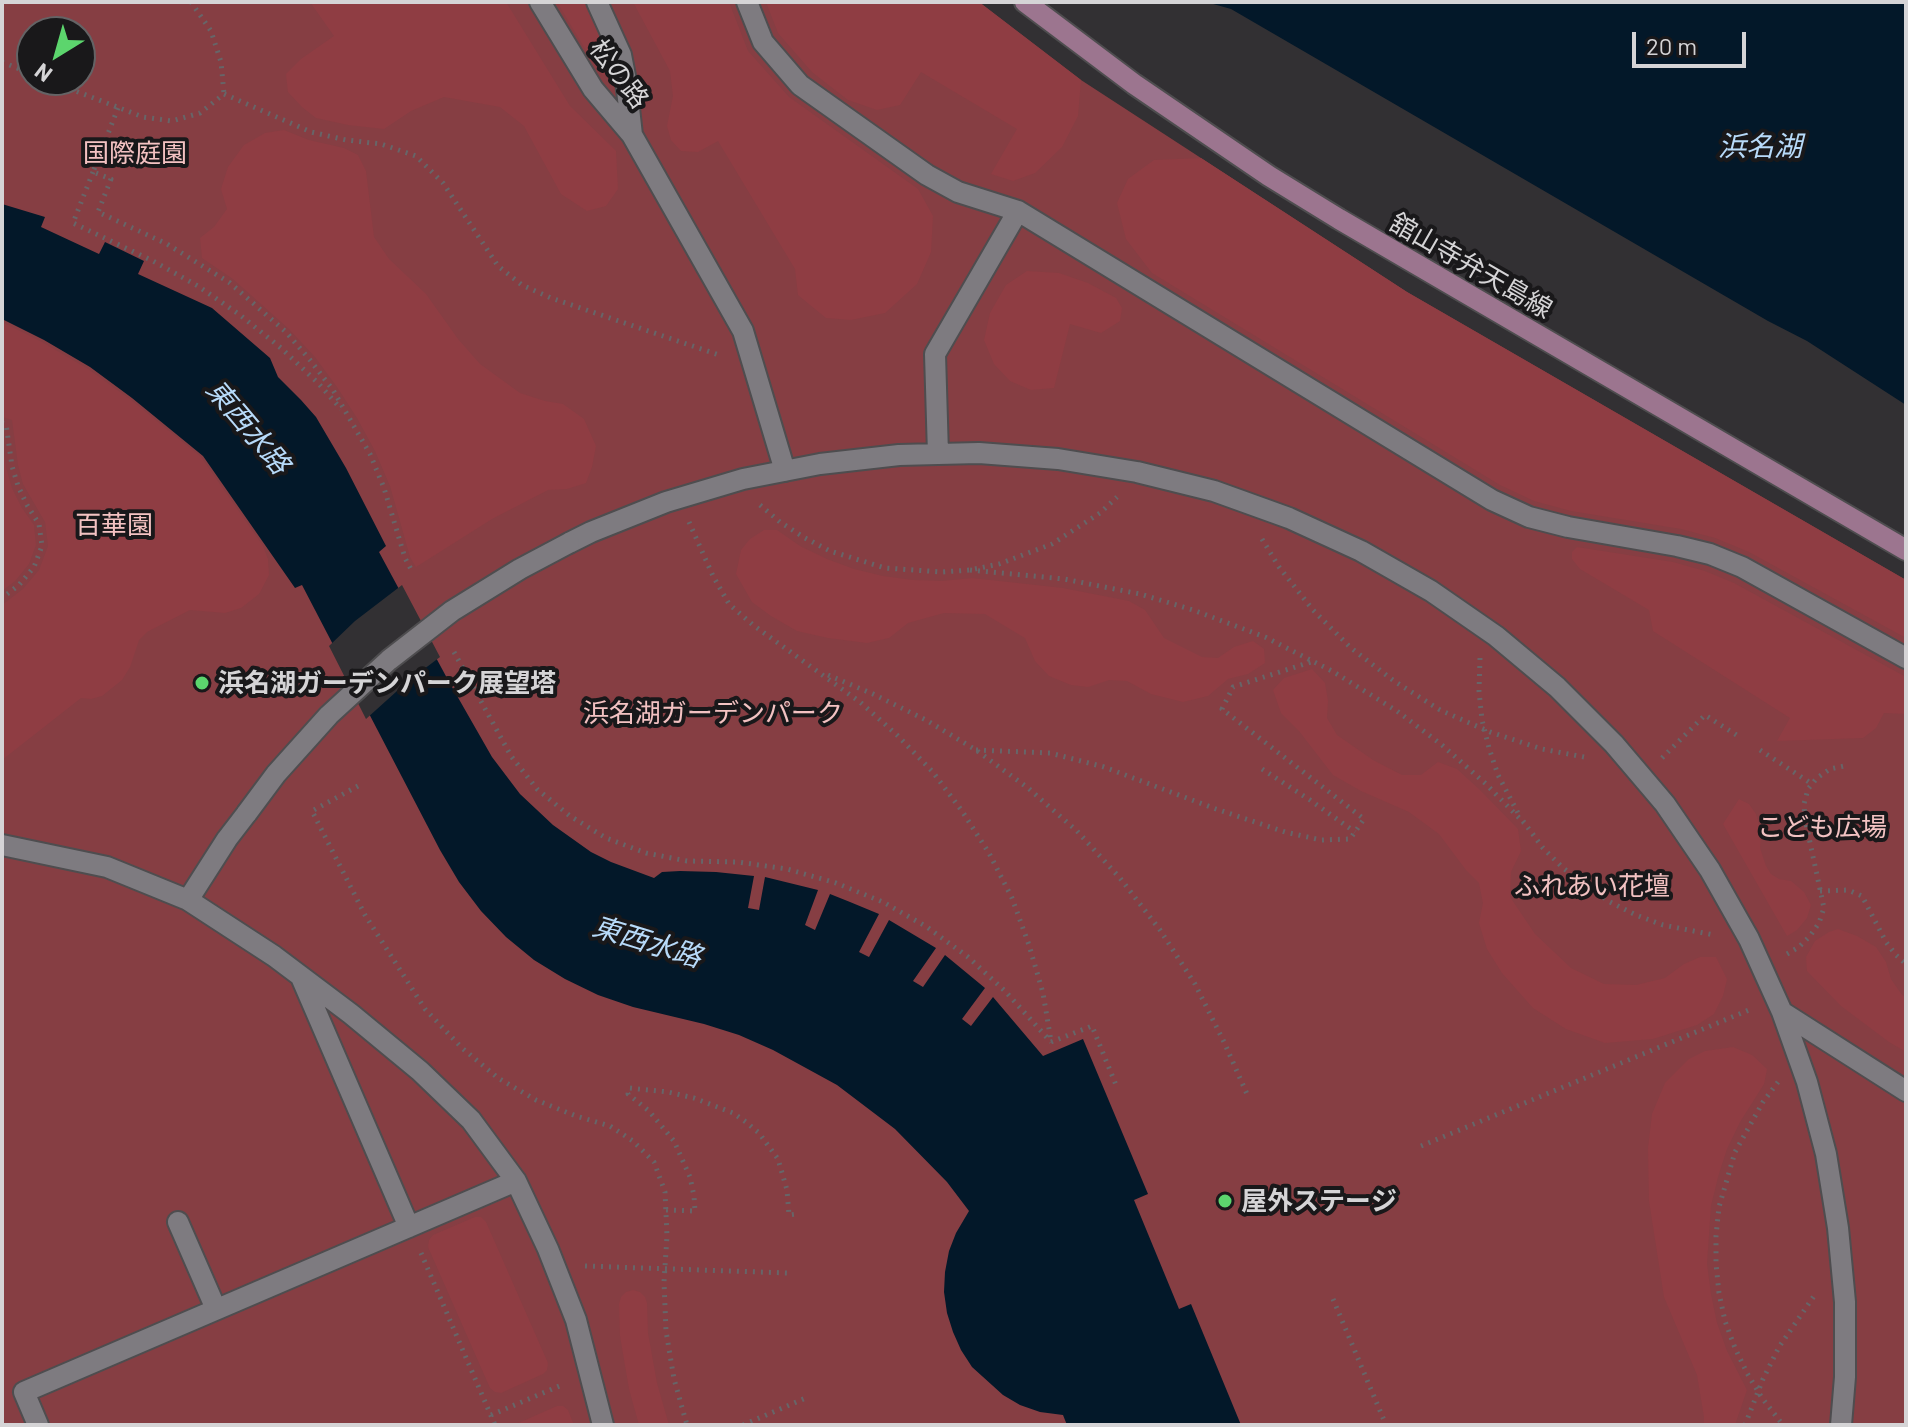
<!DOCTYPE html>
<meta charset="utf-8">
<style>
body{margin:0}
#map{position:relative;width:1908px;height:1427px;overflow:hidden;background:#323033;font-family:Barlow,sans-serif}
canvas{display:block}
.frame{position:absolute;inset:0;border:4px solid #d5d4d6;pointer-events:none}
.north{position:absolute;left:16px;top:16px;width:80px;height:80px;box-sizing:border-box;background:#19181a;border:2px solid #646365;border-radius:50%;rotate:217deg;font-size:22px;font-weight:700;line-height:32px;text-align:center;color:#d5d4d6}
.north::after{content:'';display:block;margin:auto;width:28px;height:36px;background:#5cd56d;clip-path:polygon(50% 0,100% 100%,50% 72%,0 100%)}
.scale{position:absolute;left:1632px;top:32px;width:114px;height:36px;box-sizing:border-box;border:4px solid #d5d4d6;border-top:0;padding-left:10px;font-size:24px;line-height:28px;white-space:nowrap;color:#d5d4d6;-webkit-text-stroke:6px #19181a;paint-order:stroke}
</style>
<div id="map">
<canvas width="1908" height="1427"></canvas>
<div class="frame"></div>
<div class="north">N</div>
<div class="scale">20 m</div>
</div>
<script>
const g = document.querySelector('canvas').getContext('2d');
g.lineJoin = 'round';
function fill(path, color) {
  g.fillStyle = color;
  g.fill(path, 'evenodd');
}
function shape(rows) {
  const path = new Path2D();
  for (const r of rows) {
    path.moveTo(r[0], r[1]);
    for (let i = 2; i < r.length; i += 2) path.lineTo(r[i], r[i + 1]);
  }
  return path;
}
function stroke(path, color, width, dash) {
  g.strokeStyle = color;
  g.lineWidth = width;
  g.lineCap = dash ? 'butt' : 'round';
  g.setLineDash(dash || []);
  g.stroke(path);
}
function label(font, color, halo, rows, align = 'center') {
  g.font = font + ' Barlow,"Noto Sans JP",sans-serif';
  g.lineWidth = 8;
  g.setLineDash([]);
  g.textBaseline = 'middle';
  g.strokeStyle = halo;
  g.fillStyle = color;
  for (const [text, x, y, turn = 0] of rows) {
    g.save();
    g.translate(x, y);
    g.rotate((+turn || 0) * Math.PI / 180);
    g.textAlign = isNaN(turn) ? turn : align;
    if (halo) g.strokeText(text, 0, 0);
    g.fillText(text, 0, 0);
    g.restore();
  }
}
const green = shape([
 [2,2,979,2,1081,80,1407,292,1906,580,1906,1425,2,1425],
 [32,32,80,32,80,80,32,80]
]);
const forest = shape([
 [310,2,506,2,570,106,616,151,618,189,606,206,587,211,561,194,524,126,500,107,444,97,411,111,384,129,348,125,316,118,302,107,288,92,286,74,301,59,334,36],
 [557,2,584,2,592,16,609,58,611,71,607,75,603,75,599,72],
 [633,2,729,2,748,51,789,97,918,189,933,216,931,252,917,284,885,313,851,320,826,318,798,295,795,269,718,141,698,152,681,151,671,140,667,126,673,96,670,71],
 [766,2,979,2,1081,80,1078,116,1062,147,1035,173,1013,181,991,174,1017,129,921,72,900,105,877,110,848,100,812,72,778,33],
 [284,130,309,140,344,148,358,155,366,171,374,237,389,259,426,294,458,339,480,364,520,393,545,401,563,404,584,419,596,446,592,467,586,483,567,489,548,490,492,519,416,567,410,557,390,486,375,451,357,418,337,387,315,357,289,329,233,279,202,258,200,238,214,227,227,209,221,189,228,167,244,145,265,133],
 [1201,158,1407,292,1906,580,1906,638,1749,552,1715,538,1681,529,1571,511,1534,501,1500,485,1152,273,1126,239,1117,203,1128,179,1154,160],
 [1027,271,1059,273,1088,283,1116,298,1122,308,1120,321,1101,333,1070,324,1054,388,1031,390,1010,381,994,364,984,340,990,313,1006,285],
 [2,322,42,342,88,369,131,400,201,457,263,546,268,559,269,575,259,594,241,608,225,613,190,610,147,632,139,640,130,667,122,680,102,696,91,699,81,698,2,760,2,605,23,589,39,570,48,546,45,522,23,484,18,465,12,420,2,417],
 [2,436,6,467,12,488,22,508,34,525,36,545,29,564,15,581,2,591],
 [764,530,777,530,800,546,827,559,854,569,883,576,913,580,942,581,972,578,1063,588,1129,601,1145,610,1164,638,1202,657,1218,658,1234,647,1253,641,1264,649,1265,663,1248,674,1228,679,1208,696,1183,702,1151,694,1127,681,1109,680,1088,687,1071,685,1049,676,1035,661,1025,638,985,614,944,613,908,623,889,638,867,643,828,638,797,631,771,616,752,602,736,574,741,550,750,539],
 [1577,547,1673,562,1705,571,1734,583,1906,677,1906,714,1884,713,1876,728,1863,738,1777,741,1790,718,1653,631,1649,610,1580,569,1572,559,1572,552],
 [1312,669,1325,683,1328,701,1327,718,1337,735,1373,760,1402,775,1421,775,1438,762,1457,769,1480,790,1518,829,1521,851,1511,872,1510,897,1535,934,1571,968,1604,984,1636,985,1665,978,1684,964,1700,957,1716,957,1727,979,1723,996,1714,1014,1697,1025,1653,1039,1605,1043,1566,1029,1533,1008,1502,973,1487,949,1479,923,1483,903,1479,883,1466,870,1439,834,1409,812,1361,791,1333,775,1299,731,1281,713,1273,690,1284,678],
 [1739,799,1749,804,1756,814,1761,833,1760,848,1766,866,1771,874,1779,879,1791,881,1804,892,1811,905,1807,918,1797,930,1787,936,1723,824],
 [1838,929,1857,936,1876,947,1886,962,1891,979,1902,995,1906,997,1906,1052,1889,1042,1841,1006,1807,971,1806,957,1815,941,1829,932],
 [1733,1047,1752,1055,1767,1069,1764,1084,1740,1122,1727,1149,1718,1177,1711,1206,1707,1264,1711,1294,1717,1323,1727,1351,1747,1390,1735,1425,1704,1425,1704,1417,1697,1375,1664,1297,1649,1201,1648,1148,1652,1114,1665,1083,1689,1059,1705,1051],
 [475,1217,481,1217,486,1222,548,1363,547,1370,543,1374,501,1393,495,1392,490,1388,428,1247,429,1240,433,1235],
 [633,1290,640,1292,645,1297,647,1303,648,1333,657,1383,669,1425,639,1425,629,1389,620,1336,619,1304,621,1297,626,1292],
 [557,1406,563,1406,568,1410,574,1425,514,1425]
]);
const water = shape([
 [1206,2,1906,2,1906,405,1807,341,1768,321,1231,9],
 [2,204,45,217,41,227,99,254,105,242,144,261,138,274,212,308,270,358,278,377,301,400,316,417,346,468,386,546,379,552,448,680,492,757,520,794,553,825,591,852,611,862,654,878,662,872,680,871,716,872,754,876,748,908,759,910,765,877,818,890,805,925,815,930,830,894,850,902,879,914,859,952,869,957,889,920,936,948,913,981,923,987,945,955,985,988,962,1019,971,1026,993,997,1043,1056,1083,1039,1148,1194,1134,1200,1179,1309,1191,1304,1241,1425,1067,1425,1063,1415,1040,1412,1020,1405,1003,1395,972,1367,961,1350,953,1332,947,1313,944,1292,945,1272,949,1251,956,1233,969,1211,947,1182,895,1129,837,1085,773,1050,739,1035,704,1024,633,1007,598,995,565,979,534,960,506,937,481,911,459,882,440,850,302,585,295,588,203,456,132,398,90,367,44,340,2,319]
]);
const pier = shape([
 [402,585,440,657,407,682,366,719,329,646,355,621]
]);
const path = shape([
 [191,2,211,31,221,62,224,94],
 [2,62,32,74],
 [47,80,143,117,172,121,200,113,224,94,311,132,346,140,381,144,416,156,443,183,498,266,522,285,551,298,722,356],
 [118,108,93,172,111,179,98,212,167,244,230,283,286,332,310,360,333,390,370,454,384,488,405,558,413,573],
 [93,172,73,223,153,261,198,286,240,315,281,348,318,383,341,409],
 [2,423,6,424,12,466,18,486,27,505,39,524,42,546,34,567,19,585,2,598],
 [760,505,780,522,805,538,830,551,885,568,942,572,970,570,999,564,1052,544,1100,513,1117,497],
 [689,522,713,576,729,604,753,625,860,702,897,735,932,771,962,811,989,853,1012,898,1029,945,1043,993,1051,1041],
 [1262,539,1279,567,1313,610,1351,648,1394,681,1440,710,1490,732,1542,749,1584,757],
 [970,570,1064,579,1140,594,1193,610,1265,637,1332,671,1397,711,1442,745,1486,784,1524,823],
 [454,652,511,756,537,789,570,816,606,838,646,853,687,861,738,862,787,869,836,883,883,902,927,927,968,957,1005,991,1051,1042],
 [1480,658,1479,691,1482,720,1489,748,1498,775,1518,813],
 [828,675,873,694,926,720,976,750,1028,788,1077,831,1120,878,1160,930,1195,984,1224,1042,1247,1094],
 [976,750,1050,753,1104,767,1216,809,1285,832,1321,840,1350,839,1364,819,1222,709,1233,687,1314,661],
 [1760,750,1812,784],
 [1662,758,1705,715,1738,736],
 [1262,769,1310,800,1355,832],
 [358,786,312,811,365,915,425,1009,462,1048,498,1078,536,1100,576,1116,610,1126,633,1141,654,1162,665,1192,667,1236,664,1282,666,1331,674,1379,687,1425],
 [1523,821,1543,848,1563,868,1610,902,1636,915,1663,925,1714,935],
 [1820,891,1848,890,1862,896,1886,942,1896,955,1906,964],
 [1787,954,1799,947,1810,936,1819,923,1824,908,1805,819,1804,804,1808,789,1817,778,1830,769,1844,766],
 [1051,1042,1092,1026,1116,1085],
 [1778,1082,1763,1102,1735,1152,1719,1207,1716,1236,1716,1264,1719,1293,1725,1321,1735,1348,1747,1373,1762,1398,1783,1425],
 [1421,1146,1749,1010],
 [666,1210,695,1211,694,1196,690,1177,674,1141,649,1111,628,1094,629,1088,668,1092,694,1098,733,1113,746,1122,759,1133,778,1159,787,1190,789,1215,797,1214],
 [421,1253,495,1425],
 [585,1266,788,1273],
 [1333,1299,1386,1425],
 [491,1415,564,1384],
 [743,1425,808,1397],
 [1745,1425,1763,1379,1779,1347,1814,1296]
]);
const service = shape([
 [540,2,593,89,632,135],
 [597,2,621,55,626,81,632,135,743,331,785,471],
 [747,2,763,42,800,85,927,175,958,192,1018,211,1492,500,1529,517,1568,527,1677,546,1710,554,1742,567,1906,658],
 [938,454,935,354,1018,211],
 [569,543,591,532,666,502,743,479,820,464,899,455,938,454,979,453,1058,459,1137,472,1214,491,1289,518,1361,551,1431,591,1496,636,1557,687,1614,744,1665,804,1710,870,1749,939,1782,1012,1807,1082,1826,1154,1838,1228,1845,1302,1845,1377,1841,1425],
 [2,845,107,867,188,900,274,956,351,1014,420,1071,471,1120,516,1181,548,1249,576,1320,603,1425],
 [188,900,227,839,247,813],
 [301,977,409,1227],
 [1782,1012,1906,1091],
 [178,1222,216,1309],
 [38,1425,24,1392,516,1181]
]);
const secondary = shape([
 [1025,2,1134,84,1269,176,1339,219,1906,550]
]);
const serviceBridge = shape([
 [247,813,276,774,329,715,389,660,452,611,520,569,569,543]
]);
const markers = [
 [202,683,8,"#5cd56d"],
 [1225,1201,8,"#5cd56d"]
];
const streetNames = [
 ["松の路",619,74,53],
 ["舘山寺弁天島線",1471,266,30]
];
const parkNames = [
 ["国際庭園",135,153],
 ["百華園",114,525],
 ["浜名湖ガーデンパーク",713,713],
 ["こども広場",1822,827],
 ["ふれあい花壇",1592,886]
];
const poiNames = [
 ["浜名湖ガーデンパーク展望塔",218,683],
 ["屋外ステージ",1241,1201]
];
const waterNames = [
 ["浜名湖",1760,147],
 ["東西水路",248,427,50],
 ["東西水路",647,942,17]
];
fill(green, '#863e43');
fill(forest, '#8f3d43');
fill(water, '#031829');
fill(pier, '#323033');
stroke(service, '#4e4d4f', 24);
stroke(secondary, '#4e4d4f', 24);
stroke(path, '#676568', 5, [2, 6]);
stroke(service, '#7e7b80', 20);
stroke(secondary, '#9c758f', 20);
stroke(serviceBridge, '#4e4d4f', 24, []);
stroke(serviceBridge, '#7e7b80', 20);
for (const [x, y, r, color] of markers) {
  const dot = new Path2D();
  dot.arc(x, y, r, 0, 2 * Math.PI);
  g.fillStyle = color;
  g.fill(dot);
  stroke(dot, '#19181a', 3);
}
label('26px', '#d5d4d6', '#19181a', streetNames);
label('26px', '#f3c2c2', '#19181a', parkNames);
label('bold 26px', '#d5d4d6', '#19181a', poiNames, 'left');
label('italic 28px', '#b7daf9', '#19181a', waterNames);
</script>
